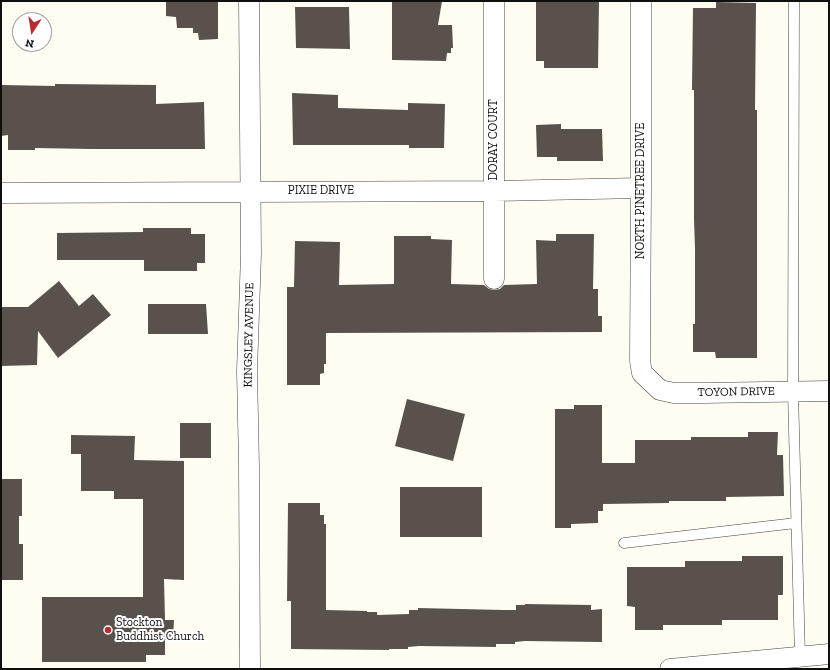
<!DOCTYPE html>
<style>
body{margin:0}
#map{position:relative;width:830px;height:670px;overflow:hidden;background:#fffcf2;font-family:"Zilla Slab",serif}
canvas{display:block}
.frame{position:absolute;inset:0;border:2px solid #0f0f0f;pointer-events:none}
.north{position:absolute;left:12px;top:12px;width:40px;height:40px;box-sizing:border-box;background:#fff;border:1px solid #9f9f9f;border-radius:50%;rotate:192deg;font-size:11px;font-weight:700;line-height:16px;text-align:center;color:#0f0f0f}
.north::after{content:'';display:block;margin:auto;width:14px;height:18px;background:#bb2b2e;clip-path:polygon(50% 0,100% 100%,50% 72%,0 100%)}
</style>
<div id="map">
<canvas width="830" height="670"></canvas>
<div class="frame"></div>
<div class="north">N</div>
</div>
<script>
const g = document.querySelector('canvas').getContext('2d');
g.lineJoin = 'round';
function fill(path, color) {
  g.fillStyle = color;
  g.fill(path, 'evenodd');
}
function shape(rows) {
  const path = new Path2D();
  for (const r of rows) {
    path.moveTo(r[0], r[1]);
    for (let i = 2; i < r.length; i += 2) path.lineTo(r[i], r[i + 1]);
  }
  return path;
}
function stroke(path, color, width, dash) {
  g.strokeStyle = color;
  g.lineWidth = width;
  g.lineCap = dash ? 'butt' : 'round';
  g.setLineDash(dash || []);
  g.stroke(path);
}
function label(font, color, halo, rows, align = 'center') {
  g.font = font + ' "Zilla Slab",serif';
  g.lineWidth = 4;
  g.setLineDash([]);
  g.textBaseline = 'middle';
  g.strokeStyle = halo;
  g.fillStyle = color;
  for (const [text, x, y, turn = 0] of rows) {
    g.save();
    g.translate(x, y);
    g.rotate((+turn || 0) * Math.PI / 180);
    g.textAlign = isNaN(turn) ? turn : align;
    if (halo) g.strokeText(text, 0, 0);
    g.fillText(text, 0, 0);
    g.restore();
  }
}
const building = shape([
 [166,1,218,1,218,39,199,40,198,33,193,33,193,28,177,28,176,17,166,16],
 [392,1,442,1,438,25,452,25,453,48,451,48,451,53,447,53,446,61,392,60],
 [536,1,599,1,598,68,544,68,544,61,536,61],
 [716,2,756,3,755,110,757,110,757,358,716,358,715,352,693,352,693,324,695,324,695,249,694,219,694,90,692,90,693,8,716,8],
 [295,7,349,7,350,49,296,48],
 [55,84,156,85,156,104,204,102,205,149,91,149,35,148,35,150,8,150,8,135,1,136,1,85,55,86],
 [292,93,338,95,338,108,408,110,408,103,445,104,444,148,409,148,409,145,293,145],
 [561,124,561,129,602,129,603,161,557,161,557,157,537,157,536,125],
 [143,228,191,228,191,234,205,234,205,263,197,263,197,271,144,271,144,260,57,260,57,233,143,232],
 [556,234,594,234,593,289,598,289,598,316,602,316,602,332,326,333,326,364,324,364,324,373,320,374,320,385,287,385,287,287,294,287,295,241,340,242,339,285,394,284,394,236,431,236,431,239,452,240,451,284,484,285,489,289,494,290,500,289,504,285,537,284,536,240,556,241],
 [59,281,79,306,93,294,111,315,58,358,38,331,37,365,1,366,1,307,28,307],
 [148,304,206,304,208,334,148,334],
 [407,399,465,414,453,461,395,446],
 [574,405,602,405,602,463,635,463,635,440,691,440,691,437,748,437,748,432,778,432,777,455,783,455,784,496,726,497,726,501,669,501,669,503,603,504,603,511,598,511,598,523,571,524,571,528,555,528,555,409,574,409],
 [180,423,211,423,211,458,180,458],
 [71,435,135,436,134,460,184,461,184,580,164,579,165,620,174,620,173,639,165,640,165,655,146,655,146,662,42,662,42,597,143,597,143,499,114,499,114,491,81,491,81,454,71,454],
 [1,479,22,479,22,516,19,516,19,544,23,544,23,580,1,580],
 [400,487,482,487,482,537,400,537],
 [288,503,320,503,320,515,324,515,324,524,326,524,326,610,367,611,367,612,377,612,377,615,409,614,409,610,418,610,418,608,504,610,516,610,516,605,525,605,525,604,591,605,591,610,602,609,602,642,525,641,515,642,515,644,496,644,496,647,419,646,408,647,408,649,389,649,389,650,291,649,291,601,287,601],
 [742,556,783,556,783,595,778,595,778,620,722,620,722,625,663,625,663,630,635,630,635,607,627,606,627,567,685,567,685,561,742,561]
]);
const service = shape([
 [794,1,793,392,800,657],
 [624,543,796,523]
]);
const minor = shape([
 [249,1,251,254,247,371,249,466,250,669],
 [641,1,641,188,640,361,642,373,660,390,674,393,703,393,829,391],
 [1,193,494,191,641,188],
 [494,279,494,1],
 [670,669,829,654]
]);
const markers = [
 [108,630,4,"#bb2b2e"]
];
const streetNames = [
 ["DORAY COURT",494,140,-90],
 ["PIXIE DRIVE",321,191],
 ["NORTH PINETREE DRIVE",641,191,-90],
 ["KINGSLEY AVENUE",249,335,-89],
 ["TOYON DRIVE",736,392,-1]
];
const poiNames = [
 ["Stockton",116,623],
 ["Buddhist Church",116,637]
];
fill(building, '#58514c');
stroke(service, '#424242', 11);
stroke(minor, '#424242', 21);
stroke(service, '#fff', 10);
stroke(minor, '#fff', 20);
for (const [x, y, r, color] of markers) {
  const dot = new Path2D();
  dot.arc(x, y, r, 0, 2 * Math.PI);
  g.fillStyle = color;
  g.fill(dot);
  stroke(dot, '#fff', 1.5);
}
label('12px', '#0f0f0f', '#fff', streetNames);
label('12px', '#0f0f0f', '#fff', poiNames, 'left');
</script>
